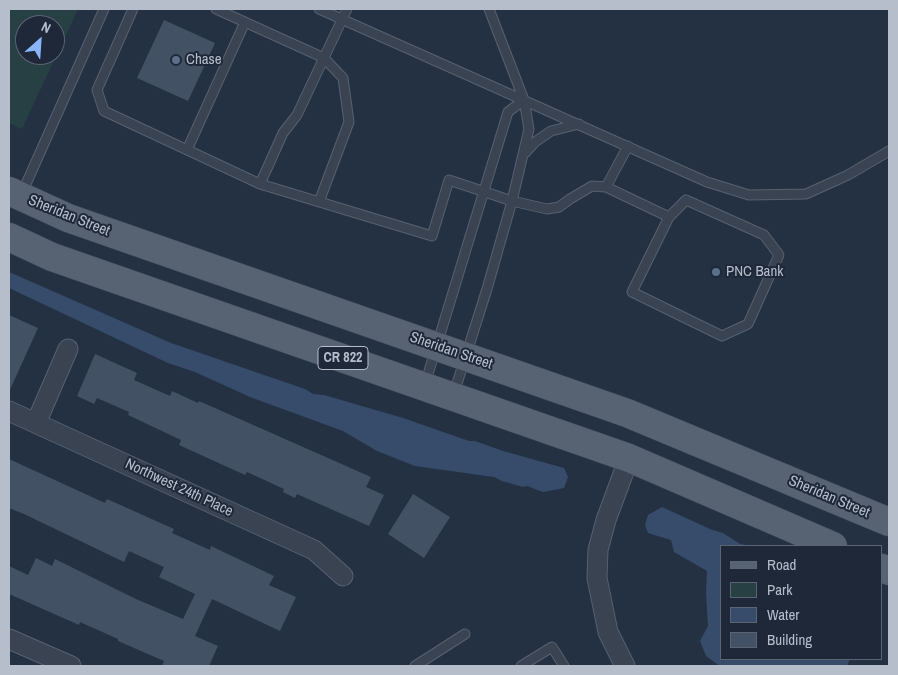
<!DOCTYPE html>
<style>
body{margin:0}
#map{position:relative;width:898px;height:675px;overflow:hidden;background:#243143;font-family:"Archivo Narrow",sans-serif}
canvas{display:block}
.frame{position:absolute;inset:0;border:10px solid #b6becc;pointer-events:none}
.legend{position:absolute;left:720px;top:545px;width:162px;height:115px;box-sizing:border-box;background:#1e2838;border:1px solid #5b6473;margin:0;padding:6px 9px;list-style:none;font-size:15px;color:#b6becc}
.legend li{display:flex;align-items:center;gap:10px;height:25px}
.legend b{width:25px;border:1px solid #5b6473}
.north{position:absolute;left:15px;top:15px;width:50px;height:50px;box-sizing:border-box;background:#1e2838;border:1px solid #5b6473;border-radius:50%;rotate:26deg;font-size:14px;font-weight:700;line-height:20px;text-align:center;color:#b6becc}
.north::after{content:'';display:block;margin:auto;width:18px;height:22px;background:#89b5fe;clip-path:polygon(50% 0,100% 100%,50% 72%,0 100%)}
</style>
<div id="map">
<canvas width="898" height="675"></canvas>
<div class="frame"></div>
<ul class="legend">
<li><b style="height:6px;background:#576272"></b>Road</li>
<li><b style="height:14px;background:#274044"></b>Park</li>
<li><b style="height:14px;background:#374c6b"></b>Water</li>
<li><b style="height:14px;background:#435165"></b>Building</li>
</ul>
<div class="north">N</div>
</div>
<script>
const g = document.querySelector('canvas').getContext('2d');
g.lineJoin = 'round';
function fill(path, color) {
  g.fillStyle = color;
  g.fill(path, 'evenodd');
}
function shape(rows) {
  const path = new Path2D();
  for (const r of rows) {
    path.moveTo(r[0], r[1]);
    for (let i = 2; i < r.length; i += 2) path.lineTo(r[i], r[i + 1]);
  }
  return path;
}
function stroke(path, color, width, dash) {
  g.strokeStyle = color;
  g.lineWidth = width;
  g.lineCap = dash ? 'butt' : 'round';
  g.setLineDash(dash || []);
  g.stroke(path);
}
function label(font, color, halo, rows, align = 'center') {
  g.font = font + ' "Archivo Narrow",sans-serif';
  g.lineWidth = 4;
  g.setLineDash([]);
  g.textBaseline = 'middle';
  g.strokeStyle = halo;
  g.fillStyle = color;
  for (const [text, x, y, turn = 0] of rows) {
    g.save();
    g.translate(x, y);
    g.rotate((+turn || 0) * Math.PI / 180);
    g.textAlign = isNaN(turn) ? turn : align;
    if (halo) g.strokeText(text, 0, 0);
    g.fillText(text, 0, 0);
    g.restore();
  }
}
const green = shape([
 [9,9,78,9,22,129,9,123],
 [25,25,55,25,55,55,25,55]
]);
const water = shape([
 [9,272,171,343,305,389,313,394,324,395,403,418,469,441,475,441,503,451,564,468,568,477,564,488,543,492,527,486,523,487,502,481,494,477,415,466,377,451,343,431,250,397,195,372,168,363,9,288],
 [662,507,710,529,723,533,740,544,751,546,722,546,722,659,850,659,847,666,720,666,706,656,700,641,708,626,706,592,707,571,674,552,671,540,648,533,645,525,648,515]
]);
const building = shape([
 [164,20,215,43,188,101,137,78],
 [9,315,38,328,9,392],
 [95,354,137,373,134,380,170,396,172,391,198,403,199,401,371,477,366,487,384,495,369,526,297,494,295,498,283,492,284,489,247,472,245,475,179,445,181,440,128,415,129,412,97,398,94,404,77,396],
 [9,459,105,503,107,499,174,529,172,533,210,550,211,546,274,576,269,585,296,597,280,631,212,599,195,636,218,646,209,666,162,666,164,661,118,641,118,639,80,622,79,625,9,594,9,566,28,575,36,558,52,566,55,559,136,599,183,619,195,594,159,577,164,567,129,551,124,562,24,514,9,508],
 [413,494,450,517,424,558,388,534]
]);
const lane = shape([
 [133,9,97,90,104,111,260,184,432,236,449,180,512,201,547,209,559,207,570,199,592,186,606,187,669,217],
 [216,9,324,58,343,78,349,122,319,202],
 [319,9,707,182,749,195,806,194,848,175,889,151],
 [187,150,245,22],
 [525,153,535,142,551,131,579,124],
 [260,184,283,133,297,115,347,9],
 [606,187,628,146],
 [22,193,104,9],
 [686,200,764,235,779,255,748,324,722,336,632,292,669,217,686,200],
 [425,384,508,112,524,100],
 [454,393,487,289,512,201,529,129,524,100,489,9],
 [415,666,465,634],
 [521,666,552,647,564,666]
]);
const street = shape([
 [9,411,314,550,343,576],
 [36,423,68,349],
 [9,639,71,666],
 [625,666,608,632,597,578,598,550,606,520,629,458]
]);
const primary = shape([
 [9,191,68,218,627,413,889,522],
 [9,237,52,257,629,458,833,546],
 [882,568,889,571]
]);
const markers = [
 [176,60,5,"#5c6f8a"],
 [716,272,5,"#5c6f8a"]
];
const shields = [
 [343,358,50]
];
const shieldNames = [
 ["CR 822",343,358]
];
const poiNames = [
 ["Chase",186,60],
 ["PNC Bank",726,272]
];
const streetNames = [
 ["Sheridan Street",69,216,22],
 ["Sheridan Street",451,351,19],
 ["Northwest 24th Place",179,488,25],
 ["Sheridan Street",829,497,23]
];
fill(green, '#274044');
fill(water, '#374c6b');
fill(building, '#435165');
stroke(lane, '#576170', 11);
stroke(street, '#576170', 21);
stroke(primary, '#434c5c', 29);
stroke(lane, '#394352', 9);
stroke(street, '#394352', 19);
stroke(primary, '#576272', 28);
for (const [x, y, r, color] of markers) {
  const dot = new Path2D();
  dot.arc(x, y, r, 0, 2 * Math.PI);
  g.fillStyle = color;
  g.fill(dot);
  stroke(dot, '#1e2838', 2);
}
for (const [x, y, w] of shields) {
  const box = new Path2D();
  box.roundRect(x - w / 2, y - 11.5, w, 23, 4);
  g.fillStyle = '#1e2838';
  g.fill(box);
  stroke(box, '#b6becc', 1);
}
label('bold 14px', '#b6becc', null, shieldNames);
label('15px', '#b6becc', '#1e2838', poiNames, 'left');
label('15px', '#b6becc', '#1e2838', streetNames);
</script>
